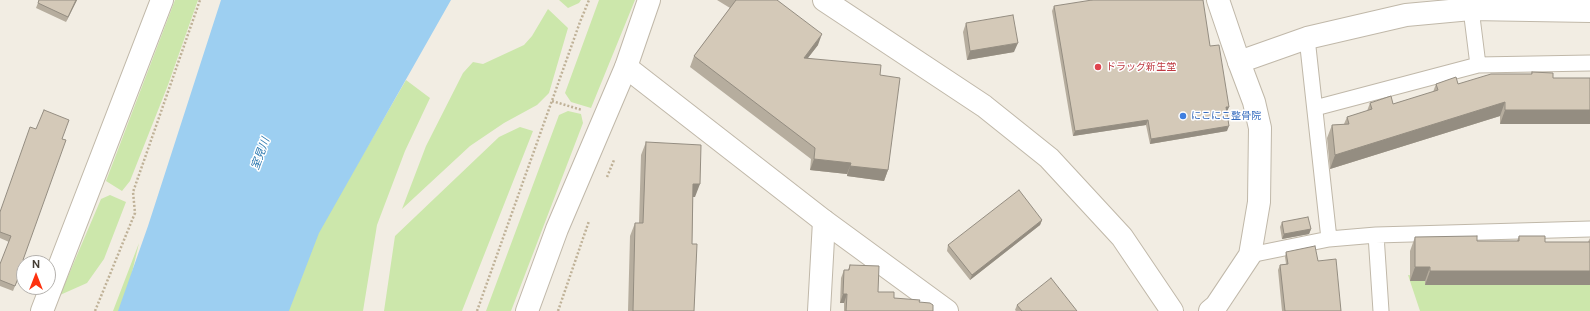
<!DOCTYPE html>
<meta charset="utf-8">
<style>
body{margin:0}
#map{position:relative;width:1590px;height:311px;overflow:hidden;background:#f2ede3;font-family:"DM Sans",sans-serif}
canvas{display:block}
.north{position:absolute;left:16px;top:255px;width:40px;height:40px;box-sizing:border-box;background:#fff;border:1px solid #b4b1ad;border-radius:50%;rotate:0deg;font-size:11px;font-weight:700;line-height:16px;text-align:center;color:#443d33}
.north::after{content:'';display:block;margin:auto;width:14px;height:18px;background:#fd320f;clip-path:polygon(50% 0,100% 100%,50% 72%,0 100%)}
</style>
<div id="map">
<canvas width="1590" height="311"></canvas>
<div class="north">N</div>
</div>
<script>
const g = document.querySelector('canvas').getContext('2d');
g.lineJoin = 'round';
function fill(path, color) {
  g.fillStyle = color;
  g.fill(path, 'evenodd');
}
function shape(rows) {
  const path = new Path2D();
  for (const r of rows) {
    path.moveTo(r[0], r[1]);
    for (let i = 2; i < r.length; i += 2) path.lineTo(r[i], r[i + 1]);
  }
  return path;
}
function stroke(path, color, width, dash) {
  g.strokeStyle = color;
  g.lineWidth = width;
  g.lineCap = dash ? 'butt' : 'round';
  g.setLineDash(dash || []);
  g.stroke(path);
}
function label(font, color, halo, rows, align = 'center') {
  g.font = font + ' "DM Sans","Noto Sans JP",sans-serif';
  g.lineWidth = 3;
  g.setLineDash([]);
  g.textBaseline = 'middle';
  g.strokeStyle = halo;
  g.fillStyle = color;
  for (const [text, x, y, turn = 0] of rows) {
    g.save();
    g.translate(x, y);
    g.rotate((+turn || 0) * Math.PI / 180);
    g.textAlign = isNaN(turn) ? turn : align;
    if (halo) g.strokeText(text, 0, 0);
    g.fillText(text, 0, 0);
    g.restore();
  }
}
const green = shape([
 [175,0,198,0,168,85,130,181,122,191,106,181],
 [559,0,581,0,579,3,568,8],
 [599,0,635,0,591,108,571,102,565,93],
 [548,9,568,28,549,93,537,105,504,123,470,146,402,209,426,146,463,73,473,62,483,64,524,45,532,36],
 [406,80,430,98,405,151,377,225,363,311,278,311,312,223,340,194],
 [568,111,581,114,583,123,511,311,486,311,559,115],
 [520,127,533,131,462,311,384,311,395,236,499,137],
 [110,195,126,202,104,259,87,283,60,295,101,199],
 [139,243,123,311,113,311],
 [1408,275,1436,279,1590,279,1590,311,1420,311]
]);
const water = shape([
 [221,0,451,0,319,233,289,311,118,311,148,226]
]);
const path = shape([
 [552,101,582,110],
 [607,177,614,160],
 [95,311,135,213,133,192,200,0],
 [477,311,580,22,589,0],
 [558,311,589,221]
]);
const service = shape([
 [1471,9,1478,65],
 [1307,38,1329,239],
 [1315,108,1478,65,1590,63],
 [1376,235,1590,229],
 [1250,255,1329,239,1376,235,1381,311]
]);
const minor = shape([
 [1218,0,1239,62],
 [527,311,557,229,626,67,649,0],
 [819,311,824,221]
]);
const tertiary = shape([
 [824,0,984,106,1049,158,1122,237,1172,311],
 [626,67,824,221,947,311],
 [42,311,162,0],
 [1210,311,1216,306,1250,255,1259,202,1260,128,1254,102,1239,62,1307,38,1406,15,1471,9,1590,11]
]);
const wall = shape([
 [39,0,77,0,66,22,36,8],
 [717,0,777,0,818,45,808,58,880,75,888,170,884,181,847,176,847,174,810,170,811,159,690,67,694,56,730,8],
 [1054,6,1210,46,1227,112,1227,131,1150,144,1146,125,1073,136,1052,11],
 [966,23,1014,52,967,60,963,32],
 [1532,72,1553,73,1500,124,1500,116,1330,169,1327,138,1332,125,1344,124,1347,117,1367,111,1370,103,1393,104,1433,92,1436,84,1458,84,1531,74],
 [62,139,23,260,25,261,13,291,0,286,0,264,9,242,0,238,0,212],
 [646,142,695,197,693,197,692,244,694,311,628,311,630,236,635,223,639,223,641,155],
 [1042,220,1040,225,970,280,947,251,948,245],
 [1282,222,1311,229,1309,234,1282,239,1280,227],
 [1519,236,1545,242,1588,242,1590,238,1590,285,1425,285,1425,281,1410,281,1410,251,1415,237,1477,241,1517,241],
 [1286,252,1318,261,1341,311,1282,311,1278,270,1280,265,1286,264,1285,257],
 [850,265,878,292,894,298,919,302,933,311,844,311,844,303,840,303,841,278,844,270,848,270],
 [1017,305,1077,311,1016,311,1015,310]
]);
const shadedWall = shape([
 [76,0,77,0,66,22,68,17],
 [822,34,818,45,800,68,804,58],
 [1018,43,1014,52,967,60,970,51],
 [1505,102,1500,116,1330,169,1335,155],
 [1226,107,1229,107,1227,112,1224,112],
 [1505,110,1590,110,1590,124,1500,124],
 [1148,120,1146,125,1073,136,1075,131],
 [1229,126,1227,131,1150,144,1151,139],
 [814,159,851,163,847,174,810,170],
 [850,166,888,170,884,181,847,176],
 [693,184,700,184,695,197,689,197],
 [1042,220,1040,225,970,280,972,275],
 [1311,229,1309,234,1282,239,1284,234],
 [1415,267,1430,267,1425,281,1410,281],
 [1430,271,1590,271,1590,285,1425,285],
 [843,294,847,294,844,303,840,303]
]);
const building = shape([
 [39,0,76,0,68,17,38,3,39,0],
 [736,0,777,0,822,34,804,58,881,65,880,75,900,78,888,170,850,166,851,163,814,159,815,148,694,56,736,0],
 [1092,0,1203,0,1210,46,1219,45,1229,107,1226,107,1229,126,1151,139,1148,120,1075,131,1054,6,1092,0],
 [1013,15,1018,43,970,51,966,23,1013,15],
 [1532,72,1553,73,1553,78,1590,78,1590,110,1505,110,1505,102,1335,155,1332,125,1349,124,1347,117,1372,109,1370,103,1391,96,1393,104,1438,90,1436,84,1456,77,1458,84,1491,74,1532,74,1532,72],
 [44,110,69,120,62,139,66,140,23,260,25,261,15,286,0,280,0,264,11,236,0,232,0,212,30,127,36,129,44,110],
 [646,142,701,145,700,184,693,184,692,244,697,244,694,311,633,311,635,223,643,223,646,142],
 [1019,190,1042,220,972,275,948,245,1019,190],
 [1308,217,1311,229,1284,234,1282,222,1308,217],
 [1477,236,1477,241,1519,241,1519,236,1545,236,1545,242,1590,242,1590,271,1430,271,1430,267,1415,267,1415,237,1477,236],
 [1315,246,1318,261,1336,259,1341,311,1285,311,1280,265,1288,264,1286,252,1315,246],
 [850,265,879,266,878,292,894,292,894,298,920,300,919,302,930,303,933,305,933,311,846,311,847,294,843,294,844,270,849,270,850,265],
 [1051,278,1077,311,1022,311,1017,305,1051,278]
]);
const markers = [
 [1098,67,4,"#e0444e"],
 [1183,116,4,"#3f7fe0"]
];
const healthNames = [
 ["ドラッグ新生堂",1106,67]
];
const shopNames = [
 ["にこにこ整骨院",1191,116]
];
const waterNames = [
 ["室見川",261,154,-70]
];
fill(green, '#cce7ab');
fill(water, '#9dcff1');
stroke(service, '#c0b8a9', 17);
stroke(minor, '#c0b8a9', 24);
stroke(tertiary, '#c0b8a9', 24);
stroke(path, '#bfb197', 2.5, [2, 2]);
stroke(service, '#fff', 15);
stroke(minor, '#fff', 22);
stroke(tertiary, '#fff', 22);
fill(wall, '#b6ad9e');
fill(shadedWall, '#948d81');
fill(building, '#d4c9b8');
stroke(building, '#948d81', 1);
for (const [x, y, r, color] of markers) {
  const dot = new Path2D();
  dot.arc(x, y, r, 0, 2 * Math.PI);
  g.fillStyle = color;
  g.fill(dot);
  stroke(dot, '#fff', 1.5);
}
label('10px', '#be3a42', '#fff', healthNames, 'left');
label('10px', '#366cbe', '#fff', shopNames, 'left');
label('italic 11px', '#2c79b0', '#fff', waterNames);
</script>
